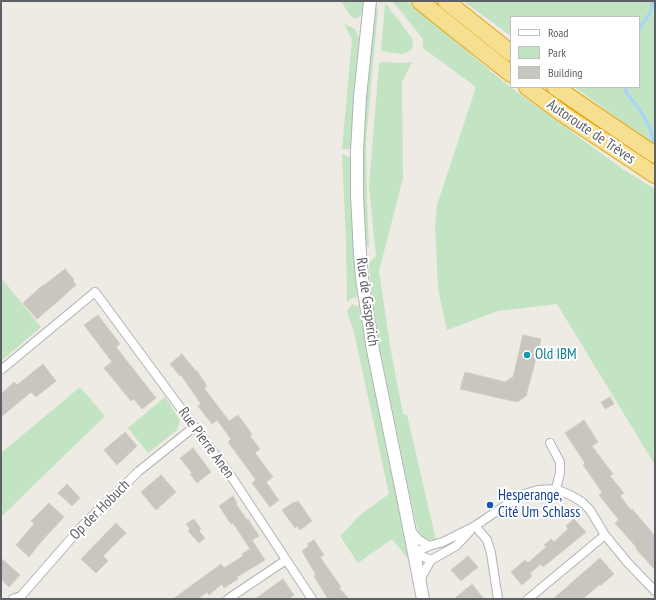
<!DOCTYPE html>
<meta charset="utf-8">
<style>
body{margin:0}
#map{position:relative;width:656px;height:600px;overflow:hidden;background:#edebe4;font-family:"PT Sans Narrow",sans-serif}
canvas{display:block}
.frame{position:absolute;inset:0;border:2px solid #5c5f63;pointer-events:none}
.legend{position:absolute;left:510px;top:16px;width:130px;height:72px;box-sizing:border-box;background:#fff;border:1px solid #bebfc1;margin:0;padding:5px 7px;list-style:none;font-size:12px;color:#5c5f63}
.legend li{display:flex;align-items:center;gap:8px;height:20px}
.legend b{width:20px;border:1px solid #bebfc1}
</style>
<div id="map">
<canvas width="656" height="600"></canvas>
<div class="frame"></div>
<ul class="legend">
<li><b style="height:5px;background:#fff"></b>Road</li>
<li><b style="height:11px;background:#c2e4c2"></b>Park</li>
<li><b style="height:11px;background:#c9c6c0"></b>Building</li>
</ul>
</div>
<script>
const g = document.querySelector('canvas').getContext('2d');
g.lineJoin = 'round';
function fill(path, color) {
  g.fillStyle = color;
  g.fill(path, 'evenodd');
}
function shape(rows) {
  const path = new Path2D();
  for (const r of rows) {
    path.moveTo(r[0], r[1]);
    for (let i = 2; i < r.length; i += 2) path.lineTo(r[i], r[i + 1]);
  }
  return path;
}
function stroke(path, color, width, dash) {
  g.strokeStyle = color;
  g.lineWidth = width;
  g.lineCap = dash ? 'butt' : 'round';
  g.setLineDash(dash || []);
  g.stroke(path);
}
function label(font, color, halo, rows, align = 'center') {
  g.font = font + ' "PT Sans Narrow",sans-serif';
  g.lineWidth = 4;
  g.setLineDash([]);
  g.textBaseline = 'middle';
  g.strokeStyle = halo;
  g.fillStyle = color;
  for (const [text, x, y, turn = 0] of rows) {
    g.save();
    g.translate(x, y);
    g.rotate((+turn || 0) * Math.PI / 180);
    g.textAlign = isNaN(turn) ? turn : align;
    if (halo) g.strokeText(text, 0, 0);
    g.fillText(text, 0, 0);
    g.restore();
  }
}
const green = shape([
 [341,1,365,1,362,14,357,19,353,18,349,14],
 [391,1,407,1,509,86,624,170,655,189,655,465,557,304,498,311,447,330,438,289,435,225,436,216,437,205,476,87,423,48,423,39,399,9],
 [463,1,655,1,655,145,574,87,639,87,639,17,511,17,511,36],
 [385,3,390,8,390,10,398,19,413,40,412,49,408,52,402,54,381,51],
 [375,8,378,9,366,141,367,201,369,247,367,246,366,244,363,208,363,151,365,100],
 [344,24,355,29,359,38,353,106,351,149,342,149,352,39],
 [381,62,404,63,412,62,402,82,403,178,379,271,391,351,403,414,407,415,436,540,432,540,423,538,420,536,416,524,373,316,369,263,376,256,369,187,379,64],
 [342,154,352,158,354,242,357,297,351,299,347,302,346,242],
 [3,280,41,327,1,361,1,282],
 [352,304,359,307,388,457,403,530,408,559,392,539,358,563,340,536,360,515,389,494,354,332,347,311],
 [80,387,105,416,2,516,1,515,1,453],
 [165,397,180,420,177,430,148,453,128,428]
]);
const stream = shape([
 [639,29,650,13,653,1],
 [626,87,626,92,640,110,651,130,654,147]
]);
const building = shape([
 [65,269,74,280,73,281,76,285,57,302,37,319,23,303,43,285,43,286,65,269],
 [98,315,120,344,116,347,156,398,142,409,134,399,131,401,104,368,112,362,84,325,98,315],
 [523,335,541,339,526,396,517,402,460,389,465,372,505,382,513,377,523,335],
 [182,354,196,371,197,371,207,386,204,388,229,421,238,415,252,434,250,436,260,449,255,453,273,477,266,482,279,500,270,507,252,483,256,480,228,442,231,439,217,420,212,424,198,406,201,404,181,375,180,376,170,364,182,354],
 [43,364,56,381,36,397,31,392,1,417,1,394,14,382,17,385,43,364],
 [610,397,614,404,605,409,601,402,610,397],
 [584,420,598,442,592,446,613,474,610,476,624,493,620,496,631,510,632,509,655,536,655,570,636,549,637,548,615,523,619,520,599,495,602,492,583,465,585,463,565,433,584,420],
 [125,432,137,446,117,465,104,450,125,432],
 [193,448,211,472,197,483,190,474,192,473,180,458,193,448],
 [161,475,176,492,156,510,141,492,161,475],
 [67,484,80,498,72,506,58,493,67,484],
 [233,496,237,503,236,504,247,520,248,519,259,536,252,540,265,560,237,577,238,579,224,588,222,584,209,595,207,592,198,599,173,599,221,564,224,568,243,556,242,554,250,549,233,523,231,524,219,506,233,496],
 [298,501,312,521,300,530,297,526,295,528,282,510,294,502,295,503,298,501],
 [49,503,64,517,40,543,29,557,16,545,34,524,31,521,49,503],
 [194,519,201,529,199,531,205,538,199,543,188,531,190,529,186,524,194,519],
 [574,519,586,532,543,567,541,564,530,573,532,576,522,585,511,572,525,560,528,563,546,547,544,545,551,539,554,542,568,529,566,526,574,519],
 [116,523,126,533,103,556,108,561,96,573,81,559,116,523],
 [314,540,324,555,320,557,341,587,339,588,349,599,328,599,314,576,316,575,302,551,309,546,307,544,314,540],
 [468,556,478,567,461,581,451,570,468,556],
 [1,558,20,575,9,587,1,579,1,558],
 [600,558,614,574,600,586,599,585,583,599,553,599,600,558],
 [283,579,294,595,289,599,255,599,283,579],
 [472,584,484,599,454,599,472,584]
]);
const minor = shape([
 [1,370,95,292,233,479,312,599],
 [550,443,560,462,560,473,556,489],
 [475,526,487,540,491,553,498,599],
 [411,531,418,539,429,546],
 [414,553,429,546,443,542,475,526,494,513,524,494,538,490,556,489,572,496,582,502,590,510,605,535,628,563,655,591],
 [414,553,431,560],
 [421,583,422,576,431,560,456,546,470,531],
 [13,599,21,596,83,525,139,471,194,427],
 [228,599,286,560],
 [528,599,605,535]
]);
const secondary = shape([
 [370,1,360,97,357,151,357,195,360,254,362,278,373,350,403,497,423,599]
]);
const motorway = shape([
 [420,1,432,11,511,74],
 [446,1,511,53],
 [527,87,563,114,655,175],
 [555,87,655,155]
]);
const markers = [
 [527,355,4,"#0f9aa8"],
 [490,505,4,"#1a4fb4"]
];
const streetNames = [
 ["Autoroute de Trèves",591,132,34],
 ["Rue de Gasperich",367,302,82],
 ["Rue Pierre Anen",206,443,54],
 ["Op der Hobuch",100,510,-45]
];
const cultureNames = [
 ["Old IBM",535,355]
];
const transitNames = [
 ["Hesperange,",498,496],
 ["Cité Um Schlass",498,513]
];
fill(green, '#c2e4c2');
stroke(stream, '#a7d4fa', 3);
fill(building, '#c9c6c0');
stroke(building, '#d2cdc2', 1);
stroke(minor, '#b1b4b8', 10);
stroke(secondary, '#b0b3b8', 14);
stroke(motorway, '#e4a50d', 18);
stroke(minor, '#fff', 8);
stroke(secondary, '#fff', 12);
stroke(motorway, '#f7df92', 16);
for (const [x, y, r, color] of markers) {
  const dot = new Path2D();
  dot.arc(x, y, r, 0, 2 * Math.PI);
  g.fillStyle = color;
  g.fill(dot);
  stroke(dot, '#fff', 1.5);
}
label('15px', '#5c5f63', '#fff', streetNames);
label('15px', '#0d838f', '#fff', cultureNames, 'left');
label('15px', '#164399', '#fff', transitNames, 'left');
</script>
